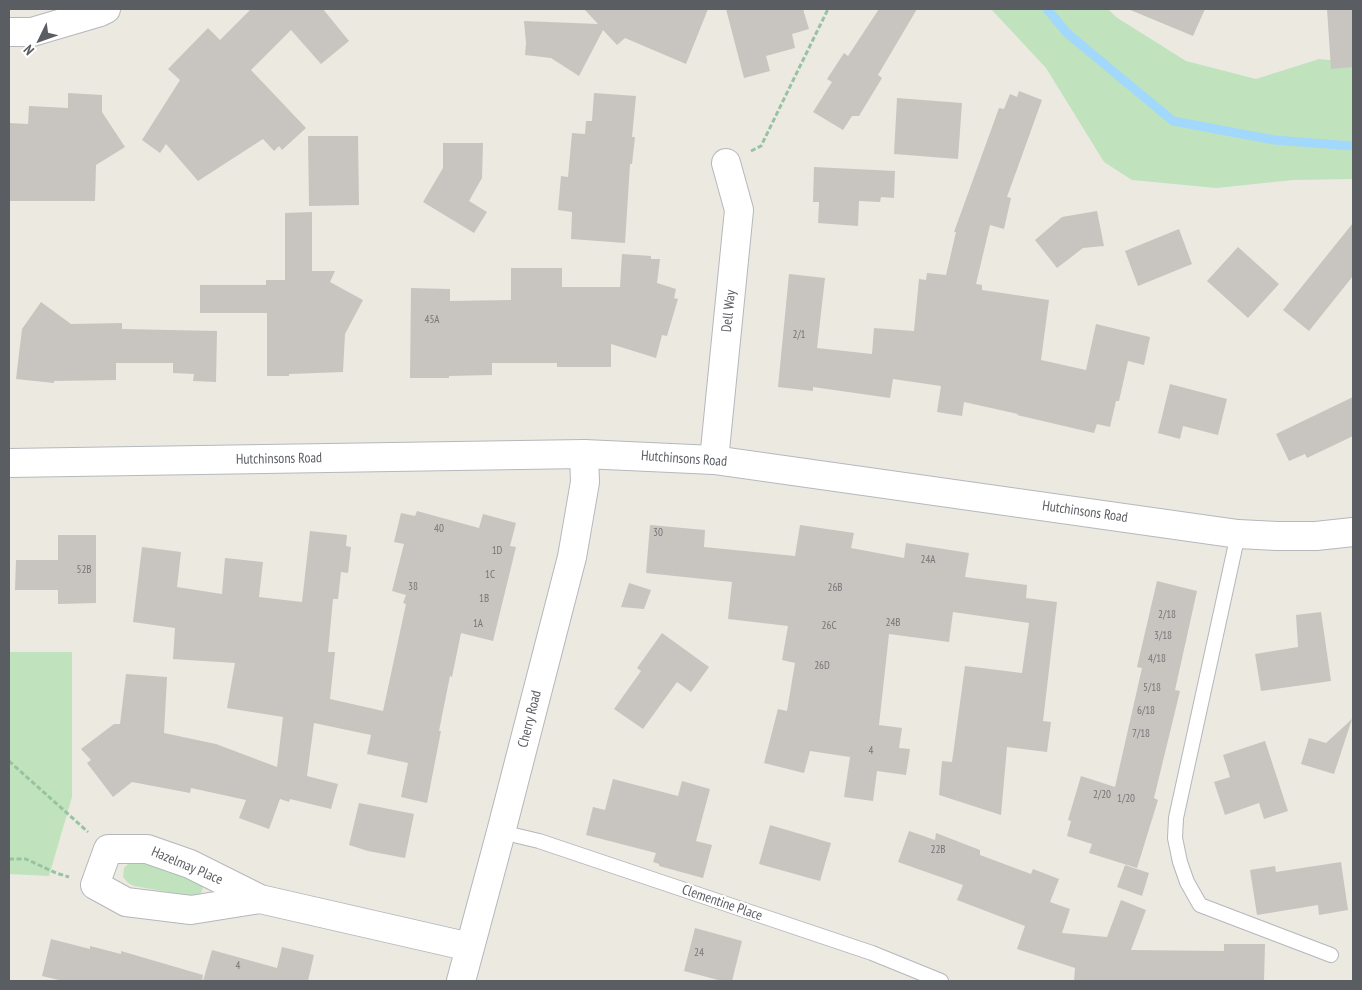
<!DOCTYPE html>
<style>
body{margin:0}
#map{position:relative;width:1362px;height:990px;overflow:hidden;background:#ece9e1;font-family:"PT Sans Narrow",sans-serif}
canvas{display:block}
.frame{position:absolute;inset:0;border:10px solid #5a5d62;pointer-events:none}
.north{position:absolute;left:15px;top:15px;width:50px;height:50px;-webkit-text-stroke:4px #fff;paint-order:stroke;rotate:228deg;font-size:14px;font-weight:700;line-height:20px;text-align:center;color:#5a5d62}
.north::after{content:'';display:block;margin:auto;width:18px;height:22px;background:#5a5d62;clip-path:polygon(50% 0,100% 100%,50% 72%,0 100%)}
</style>
<div id="map">
<canvas width="1362" height="990"></canvas>
<div class="frame"></div>
<div class="north">N</div>
</div>
<script>
const g = document.querySelector('canvas').getContext('2d');
g.lineJoin = 'round';
function fill(path, color) {
  g.fillStyle = color;
  g.fill(path, 'evenodd');
}
function shape(rows) {
  const path = new Path2D();
  for (const r of rows) {
    path.moveTo(r[0], r[1]);
    for (let i = 2; i < r.length; i += 2) path.lineTo(r[i], r[i + 1]);
  }
  return path;
}
function stroke(path, color, width, dash) {
  g.strokeStyle = color;
  g.lineWidth = width;
  g.lineCap = dash ? 'butt' : 'round';
  g.setLineDash(dash || []);
  g.stroke(path);
}
function label(font, color, halo, rows, align = 'center') {
  g.font = font + ' "PT Sans Narrow",sans-serif';
  g.lineWidth = 4.5;
  g.setLineDash([]);
  g.textBaseline = 'middle';
  g.strokeStyle = halo;
  g.fillStyle = color;
  for (const [text, x, y, turn = 0] of rows) {
    g.save();
    g.translate(x, y);
    g.rotate((+turn || 0) * Math.PI / 180);
    g.textAlign = isNaN(turn) ? turn : align;
    if (halo) g.strokeText(text, 0, 0);
    g.fillText(text, 0, 0);
    g.restore();
  }
}
const green = shape([
 [991,9,1108,9,1116,17,1186,61,1256,79,1319,59,1351,62,1353,63,1353,179,1293,180,1216,188,1132,180,1104,162,1046,68],
 [9,652,72,652,72,797,49,876,9,874],
 [140,862,200,883,203,888,200,896,196,897,134,886,128,883,123,877,124,868,129,863]
]);
const stream = shape([
 [1047,9,1067,33,1173,121,1274,140,1353,146]
]);
const building = shape([
 [251,9,323,9,349,41,321,64,291,30,251,70,306,128,282,150,279,146,274,151,263,139,198,181,166,144,160,153,142,140,180,80,168,69,208,28,220,40],
 [584,9,708,9,686,64,625,38,617,45,603,30,579,76,551,58,525,55,526,43,524,21,598,24],
 [726,9,803,9,809,29,792,34,795,48,766,56,770,71,744,78],
 [879,9,917,9,878,75,882,78,859,116,852,116,843,130,813,112,832,82,827,79,844,53,848,56],
 [1128,9,1205,9,1193,36],
 [1327,9,1353,9,1353,67,1331,69],
 [1019,91,1042,100,1007,197,1011,198,1004,229,990,225,976,284,982,285,982,290,1049,300,1041,360,1086,370,1096,324,1150,337,1144,365,1128,361,1119,401,1116,401,1110,427,1097,424,1094,433,1017,415,1018,414,964,402,962,416,937,412,941,386,893,379,890,398,813,387,813,391,778,387,789,274,825,278,817,348,872,354,874,328,914,331,919,279,926,280,927,273,946,275,956,232,954,232,999,108,1004,109,1010,94,1017,97],
 [68,93,102,95,102,112,125,147,96,165,95,201,9,201,9,123,28,124,29,106,68,108],
 [594,93,636,96,632,137,635,137,632,164,630,164,625,243,571,239,572,212,558,210,561,176,568,177,572,133,585,134,586,121,592,121],
 [897,98,962,103,958,159,894,154],
 [308,136,358,136,359,205,309,206],
 [443,143,483,143,482,178,469,201,487,212,474,233,423,202,443,168],
 [814,167,895,171,894,198,881,197,880,202,859,201,858,226,818,223,819,202,813,202],
 [1097,211,1104,246,1083,248,1057,268,1035,240,1062,217],
 [312,212,312,271,335,271,330,282,363,300,345,334,343,372,289,374,289,376,267,376,267,313,200,313,200,285,266,285,266,280,285,280,285,213],
 [1353,223,1353,276,1309,331,1283,310],
 [1179,229,1192,264,1138,286,1125,251],
 [1238,247,1279,284,1248,318,1207,281],
 [622,254,651,256,651,259,660,259,657,283,676,289,674,298,678,299,667,336,662,335,656,358,611,344,611,367,557,367,557,363,492,363,492,375,449,376,449,378,410,378,411,288,450,289,450,301,511,300,511,268,562,268,562,287,620,287],
 [41,302,71,324,122,323,122,329,217,331,216,382,193,381,194,374,173,373,173,363,116,363,116,380,54,381,54,383,16,379,22,329],
 [1170,384,1227,399,1218,435,1183,426,1180,439,1158,433],
 [1353,397,1353,436,1307,458,1305,454,1289,461,1276,434],
 [417,511,479,528,483,514,516,523,510,546,516,547,493,641,461,633,452,677,450,676,439,731,441,731,427,803,401,797,408,763,367,754,371,735,314,723,307,776,338,784,331,809,290,799,289,802,280,799,269,829,239,818,246,800,191,788,190,793,132,782,113,797,87,763,91,760,81,749,114,724,120,724,126,674,167,677,164,733,216,744,277,767,283,717,227,708,235,663,173,659,175,628,133,622,142,547,181,552,177,587,222,594,225,558,263,562,259,597,302,602,310,531,347,535,346,546,351,547,348,573,341,572,338,599,333,599,328,652,335,652,330,699,383,711,406,604,403,603,406,595,392,591,404,544,394,542,401,513,415,516],
 [650,525,705,530,704,547,795,556,800,525,854,533,851,548,904,558,906,543,969,553,965,577,1027,585,1026,598,1057,602,1043,721,1051,722,1047,752,1007,747,1001,815,939,795,942,761,952,762,965,666,1022,673,1029,623,953,612,949,642,889,634,879,725,902,728,899,748,910,749,906,775,877,771,873,801,844,797,850,757,810,751,804,773,764,763,778,709,787,711,795,663,782,660,788,626,728,619,732,582,646,573],
 [58,535,96,535,96,603,58,604,58,590,15,590,16,560,58,560],
 [1157,581,1197,591,1175,690,1180,691,1154,798,1158,800,1137,868,1089,853,1092,844,1067,836,1071,821,1068,820,1081,776,1115,787,1142,668,1137,667],
 [629,583,651,590,644,609,621,607],
 [1321,612,1331,681,1261,691,1255,654,1298,647,1296,615],
 [662,633,709,667,691,692,677,682,643,729,614,709,641,671,637,668],
 [1352,719,1334,774,1301,764,1309,738,1326,743],
 [1265,741,1288,811,1264,819,1259,803,1225,815,1214,782,1230,777,1223,755],
 [613,779,678,796,682,781,710,789,696,841,712,845,703,878,659,866,659,864,653,862,656,853,586,835,593,807,605,810],
 [359,803,414,814,405,858,368,851,349,845],
 [770,825,831,843,820,881,759,864],
 [909,831,935,840,936,833,980,850,980,855,1031,874,1033,869,1059,879,1050,902,1070,909,1062,933,1107,937,1121,900,1146,910,1131,950,1224,951,1224,944,1265,944,1264,981,1179,981,1179,980,1074,981,1075,968,1017,949,1025,926,957,900,963,885,898,862],
 [1341,862,1348,910,1319,915,1318,905,1257,915,1250,870,1275,866,1276,872],
 [1125,865,1149,873,1142,896,1117,887],
 [695,928,742,941,732,981,722,981,684,971],
 [51,939,90,949,90,946,121,954,121,951,203,975,202,981,63,981,42,976],
 [282,947,314,955,308,981,203,981,212,950,277,968]
]);
const path = shape([
 [751,151,761,146,828,9],
 [9,761,88,832],
 [9,859,26,859,56,873,69,877]
]);
const lane = shape([
 [1238,534,1176,818,1175,838,1180,862,1187,882,1200,905,1331,955],
 [501,832,539,841,872,953,941,981]
]);
const street = shape([
 [9,32,32,32,100,12,106,9],
 [714,460,739,210,726,163],
 [260,899,191,910,126,902,95,885,108,849,147,849,190,864,260,899,470,947],
 [461,981,501,832,572,557,585,482,584,454]
]);
const secondary = shape([
 [9,463,584,454,714,460,1238,534,1277,536,1316,536,1353,532]
]);
const numberNames = [
 ["45A",432,320],
 ["2/1",799,335],
 ["40",439,529],
 ["30",658,533],
 ["1D",497,551],
 ["24A",928,560],
 ["52B",84,570],
 ["1C",490,575],
 ["38",413,587],
 ["26B",835,588],
 ["1B",484,599],
 ["2/18",1167,615],
 ["24B",893,623],
 ["1A",478,624],
 ["26C",829,626],
 ["3/18",1163,636],
 ["4/18",1157,659],
 ["26D",822,666],
 ["5/18",1152,688],
 ["6/18",1146,711],
 ["7/18",1141,734],
 ["4",871,751],
 ["2/20",1102,795],
 ["1/20",1126,799],
 ["22B",938,850],
 ["24",699,953],
 ["4",238,966]
];
const streetNames = [
 ["Dell Way",729,311,-84],
 ["Hutchinsons Road",279,459,-1],
 ["Hutchinsons Road",684,459,4],
 ["Hutchinsons Road",1085,512,8],
 ["Cherry Road",530,719,-76],
 ["Hazelmay Place",187,866,23],
 ["Clementine Place",722,903,19]
];
fill(green, '#c0e3be');
stroke(stream, '#a2d8fb', 9);
fill(building, '#c8c4bf');
stroke(lane, '#b4b7bb', 16);
stroke(street, '#b4b7bb', 30);
stroke(secondary, '#b5b8bd', 30);
stroke(path, '#98c3a2', 3, [5, 2.5]);
stroke(lane, '#fff', 14);
stroke(street, '#fff', 28);
stroke(secondary, '#fff', 28);
label('11px', '#767779', null, numberNames);
label('14px', '#5a5d62', '#fff', streetNames);
</script>
